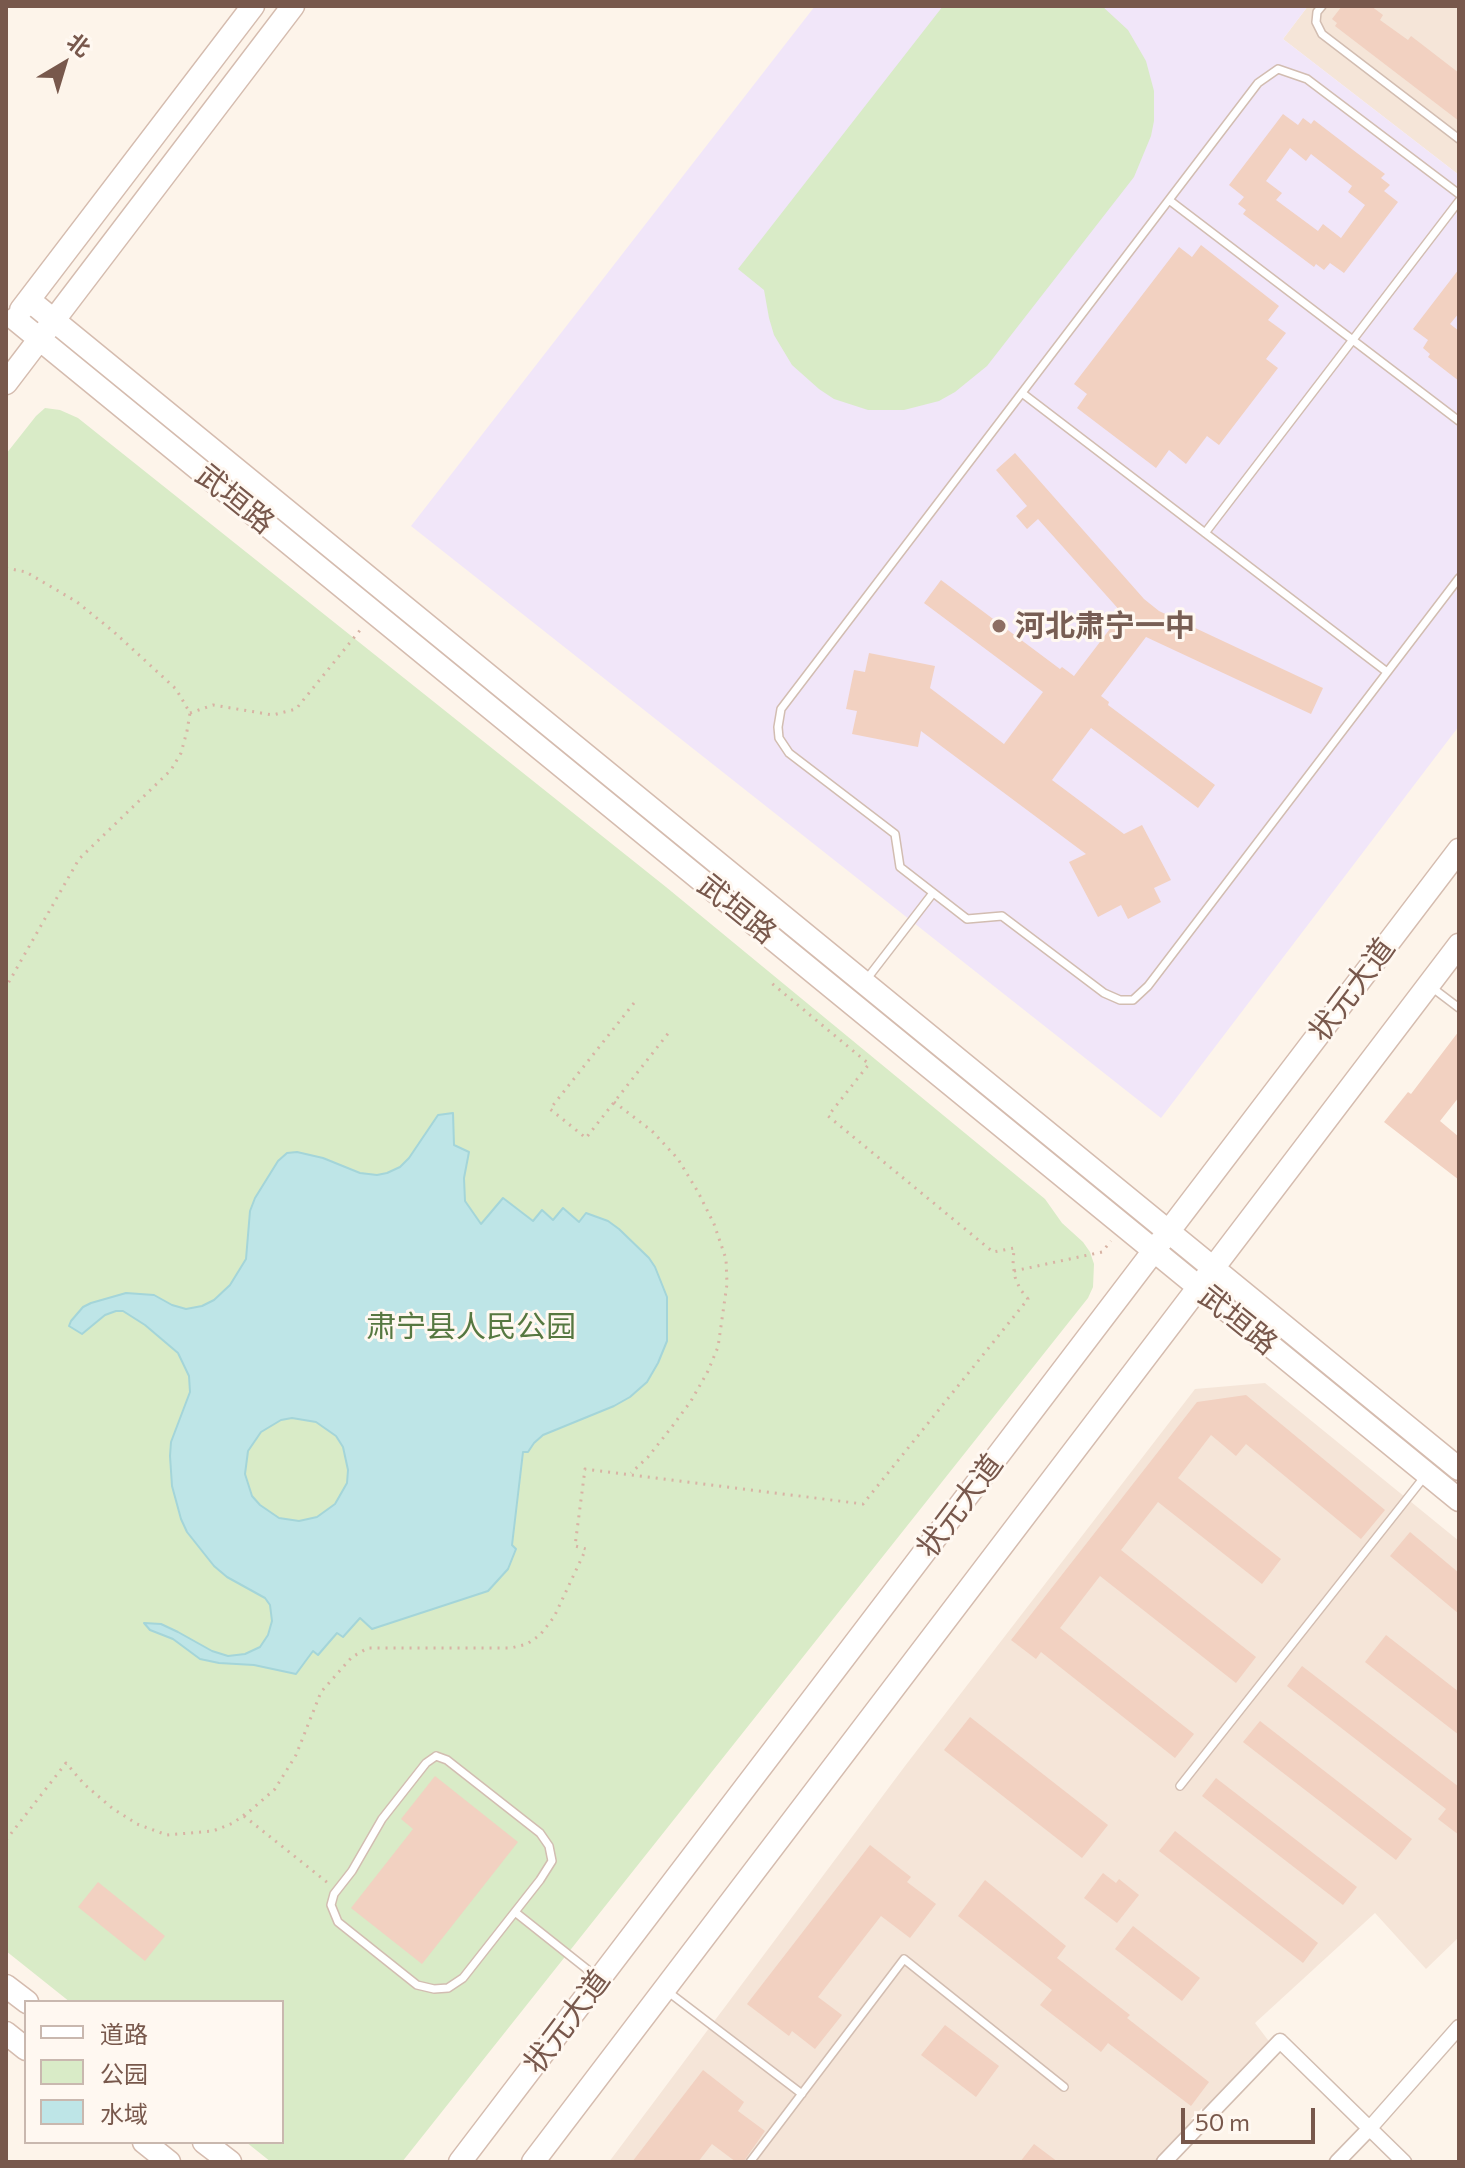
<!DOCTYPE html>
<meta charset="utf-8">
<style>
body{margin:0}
#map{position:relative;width:1465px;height:2168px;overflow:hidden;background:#fdf4ea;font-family:Commissioner,"Noto Sans SC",sans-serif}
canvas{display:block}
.frame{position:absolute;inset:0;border:8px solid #78584c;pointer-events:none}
.legend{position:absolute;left:24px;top:2000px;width:260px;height:144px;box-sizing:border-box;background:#fff8f1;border:2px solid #c9b8af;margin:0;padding:10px 14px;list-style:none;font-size:24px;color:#78584c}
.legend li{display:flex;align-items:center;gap:16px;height:40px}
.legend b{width:40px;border:2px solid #c9b8af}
.north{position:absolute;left:24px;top:24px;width:80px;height:80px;-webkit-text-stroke:6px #fff8f1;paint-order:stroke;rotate:38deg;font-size:22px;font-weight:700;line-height:32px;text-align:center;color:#78584c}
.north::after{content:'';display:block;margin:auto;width:28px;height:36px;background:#78584c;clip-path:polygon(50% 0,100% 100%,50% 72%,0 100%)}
.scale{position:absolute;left:1181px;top:2108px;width:134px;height:36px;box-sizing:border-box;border:4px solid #78584c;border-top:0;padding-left:10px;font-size:24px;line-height:28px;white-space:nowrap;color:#78584c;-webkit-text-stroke:6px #fff8f1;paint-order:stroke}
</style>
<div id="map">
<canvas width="1465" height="2168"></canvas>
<div class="frame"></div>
<ul class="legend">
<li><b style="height:10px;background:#fff"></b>道路</li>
<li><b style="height:22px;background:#d9ebc7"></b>公园</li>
<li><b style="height:22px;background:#bee5e7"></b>水域</li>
</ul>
<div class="north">北</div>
<div class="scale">50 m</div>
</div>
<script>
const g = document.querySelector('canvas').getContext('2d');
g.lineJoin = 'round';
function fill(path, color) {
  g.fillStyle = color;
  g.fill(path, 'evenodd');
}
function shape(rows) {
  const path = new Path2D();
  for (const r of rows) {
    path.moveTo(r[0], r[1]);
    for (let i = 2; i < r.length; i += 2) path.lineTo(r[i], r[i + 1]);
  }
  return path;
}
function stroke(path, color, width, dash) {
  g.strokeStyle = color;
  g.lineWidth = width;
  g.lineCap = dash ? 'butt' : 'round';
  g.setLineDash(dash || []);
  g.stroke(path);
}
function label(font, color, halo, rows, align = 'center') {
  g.font = font + ' Commissioner,"Noto Sans SC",sans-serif';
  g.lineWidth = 6;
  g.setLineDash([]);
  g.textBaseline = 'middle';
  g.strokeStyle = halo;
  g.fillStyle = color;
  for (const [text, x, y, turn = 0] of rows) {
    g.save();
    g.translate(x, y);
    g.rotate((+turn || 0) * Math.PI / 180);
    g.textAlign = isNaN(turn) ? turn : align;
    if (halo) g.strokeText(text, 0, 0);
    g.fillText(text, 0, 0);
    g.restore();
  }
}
const residential = shape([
 [1308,6,1459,6,1459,175,1283,39],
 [1265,1383,1459,1541,1459,1937,1426,1969,1375,1913,1255,2023,1271,2044,1157,2162,609,2162,905,1766,1195,1389]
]);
const education = shape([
 [815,6,1308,6,1283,39,1459,175,1459,726,1161,1118,411,526]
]);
const green = shape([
 [943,6,1102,6,1128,30,1146,61,1154,91,1154,121,1151,136,1134,177,987,366,955,392,939,401,904,410,868,410,834,399,819,389,792,365,774,335,769,318,764,290,738,269],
 [45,408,60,410,78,418,666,887,1045,1199,1062,1223,1083,1242,1090,1252,1094,1264,1093,1287,1088,1298,402,2162,271,2162,246,2142,282,2142,282,2002,70,2002,6,1951,6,454,36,416]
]);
const water = shape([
 [453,1113,454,1145,469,1152,464,1178,465,1201,481,1224,503,1198,533,1221,542,1210,553,1220,563,1208,579,1222,586,1213,608,1221,619,1229,649,1258,655,1267,667,1297,667,1341,658,1363,647,1382,630,1397,614,1406,543,1435,534,1443,528,1452,523,1452,512,1545,516,1549,508,1569,488,1591,372,1629,360,1618,343,1637,337,1633,318,1655,313,1651,296,1674,254,1665,219,1663,200,1659,173,1639,150,1630,144,1623,161,1624,178,1632,212,1651,228,1656,245,1654,260,1647,268,1635,272,1621,270,1605,265,1598,227,1577,214,1566,187,1532,181,1519,172,1486,170,1456,171,1442,190,1392,189,1376,178,1353,145,1325,123,1311,116,1311,105,1315,82,1334,69,1326,71,1321,83,1307,91,1303,126,1293,154,1295,172,1305,186,1309,202,1306,214,1300,230,1285,246,1259,250,1211,255,1198,278,1161,287,1153,297,1152,323,1158,360,1173,377,1175,387,1173,400,1167,409,1158,438,1115,453,1113],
 [292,1418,316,1422,336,1436,343,1447,348,1470,347,1483,335,1504,317,1517,299,1521,279,1518,260,1505,252,1496,245,1474,248,1451,261,1432,281,1420,292,1418]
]);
const building = shape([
 [1342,6,1371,6,1383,15,1380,20,1408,40,1411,36,1459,73,1459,121,1335,26,1337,23,1332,19],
 [1283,114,1298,125,1303,118,1311,124,1314,120,1357,153,1385,174,1381,178,1390,185,1384,191,1398,202,1344,273,1330,263,1324,270,1316,264,1314,267,1243,214,1246,210,1238,204,1244,197,1229,185],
 [1290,148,1306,161,1311,154,1352,186,1348,192,1365,205,1341,238,1323,224,1318,231,1276,200,1282,193,1266,181],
 [1201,245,1279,306,1268,320,1286,333,1266,359,1278,368,1219,445,1207,436,1186,464,1169,450,1156,468,1077,408,1087,394,1074,384,1179,247,1192,257],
 [1459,269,1459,313,1450,324,1459,331,1459,381,1428,357,1430,354,1423,348,1428,340,1413,329],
 [1015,453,1144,599,1159,611,1323,688,1311,714,1146,637,1101,696,1109,702,1108,705,1215,785,1198,808,1091,728,1052,780,1124,834,1142,825,1171,880,1154,888,1161,902,1128,919,1121,905,1098,917,1069,862,1086,854,921,731,918,747,852,734,857,711,846,709,854,670,865,672,869,653,935,666,930,688,1004,744,1043,692,924,603,941,580,1060,669,1062,667,1074,676,1122,613,1038,519,1027,529,1016,516,1027,506,996,470],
 [1459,1031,1459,1097,1440,1121,1459,1137,1459,1180,1384,1122,1408,1092,1411,1094],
 [1246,1395,1385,1510,1361,1539,1246,1444,1236,1456,1211,1435,1178,1478,1281,1559,1262,1584,1158,1502,1121,1550,1256,1657,1236,1683,1100,1576,1060,1628,1194,1734,1175,1758,1041,1652,1036,1659,1011,1640,1197,1402],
 [1410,1532,1459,1573,1459,1614,1390,1556],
 [1386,1635,1459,1692,1459,1735,1365,1662],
 [1302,1666,1459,1787,1459,1835,1438,1819,1446,1809,1287,1686],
 [970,1717,1108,1825,1082,1858,944,1750],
 [1260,1721,1412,1839,1396,1860,1243,1742],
 [435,1776,518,1842,422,1964,351,1908,413,1829,401,1819],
 [1216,1778,1357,1887,1343,1905,1202,1796],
 [1175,1831,1318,1943,1303,1963,1159,1851],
 [870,1845,911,1877,907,1882,936,1904,910,1938,881,1916,818,1997,842,2015,815,2049,792,2031,789,2036,747,2004],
 [1103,1873,1116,1883,1119,1879,1139,1895,1117,1923,1084,1898],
 [985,1880,1066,1946,1057,1958,1130,2015,1127,2018,1209,2082,1191,2106,1108,2043,1101,2052,1040,2005,1052,1990,958,1916],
 [98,1882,165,1936,145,1961,78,1907],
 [1133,1926,1200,1978,1182,2001,1115,1949],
 [945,2025,999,2066,976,2097,921,2055],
 [703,2070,744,2102,738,2111,765,2131,744,2161,736,2162,712,2144,698,2162,632,2162],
 [1034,2144,1058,2162,1020,2162]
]);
const path = shape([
 [6,568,26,572,77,602,114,632,176,689,190,713,187,731,181,753,171,770,79,859,6,987],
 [190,713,213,705,273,715,296,709,361,629],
 [634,1003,550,1109,586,1138,670,1031],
 [614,1102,652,1131,678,1159,698,1192,714,1224,726,1259,727,1284,718,1347,708,1371,691,1401,671,1428,648,1457,631,1473],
 [1014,1271,1102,1252,1111,1241],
 [244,1816,328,1883],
 [6,1840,66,1763,84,1784,112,1808,137,1824,167,1835,213,1831,233,1823,251,1810,275,1789,296,1755,321,1692,352,1657,368,1648,511,1648,527,1644,540,1635,554,1617,586,1549,575,1546,585,1469,863,1504,1028,1299,1020,1289,1015,1277,1013,1264,1014,1248,993,1252,828,1116,869,1064,769,981]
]);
const lane = shape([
 [1322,6,1317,12,1316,22,1322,34,1459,139],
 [1459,194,1307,79,1278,69,1258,83,781,709,778,727,779,738,789,753,895,834,900,867,967,919,1002,916,1104,993,1120,1000,1133,1000,1148,986,1459,578],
 [1169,200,1459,421],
 [1022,393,1387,672],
 [1205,533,1459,201],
 [866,980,933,893],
 [1430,986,1459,1008],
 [436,1756,447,1760,540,1833,549,1846,552,1861,540,1880,463,1978,448,1988,434,1989,417,1985,338,1922,331,1905,334,1894,352,1871,382,1819,426,1763,436,1756],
 [1180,1786,1425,1476],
 [515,1912,598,1978],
 [667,1991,802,2094],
 [750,2162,904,1959,1064,2087]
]);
const street = shape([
 [1164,2162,1280,2041,1404,2162],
 [1337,2162,1369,2129,1459,2027]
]);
const secondary = shape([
 [29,300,1459,1469],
 [21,310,253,6],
 [15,319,1459,1500],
 [6,383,293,6],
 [6,1986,27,2002],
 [6,2033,26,2049],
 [144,2142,169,2162],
 [204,2142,230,2162],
 [460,2162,1459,850],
 [533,2162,1459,945]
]);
const markers = [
 [999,626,8,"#8d6e63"]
];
const streetNames = [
 ["武垣路",235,499,39],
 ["武垣路",737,909,39],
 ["状元大道",1352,990,-53],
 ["武垣路",1238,1320,39],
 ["状元大道",960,1506,-53],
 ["状元大道",567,2022,-53]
];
const educationNames = [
 ["河北肃宁一中",1015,626]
];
const parkNames = [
 ["肃宁县人民公园",471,1327]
];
fill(residential, '#f5e5d8');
fill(education, '#f1e6f9');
fill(green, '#d9ebc7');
fill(water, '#bee5e7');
stroke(water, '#a4d5d9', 2);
fill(building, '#f2d1c1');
stroke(lane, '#d2bdb1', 10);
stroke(street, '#d2bdb1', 17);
stroke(secondary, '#d5bcaf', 25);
stroke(path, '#d8b3a4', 3, [2, 6]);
stroke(lane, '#fff', 7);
stroke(street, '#fff', 14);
stroke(secondary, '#fff', 22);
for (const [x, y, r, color] of markers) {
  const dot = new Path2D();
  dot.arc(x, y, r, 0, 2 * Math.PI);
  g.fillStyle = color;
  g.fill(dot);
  stroke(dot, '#fff8f1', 3);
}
label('30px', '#78584c', '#fff8f1', streetNames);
label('bold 30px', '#785e54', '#fff8f1', educationNames, 'left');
label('30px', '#567841', '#fff8f1', parkNames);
</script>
